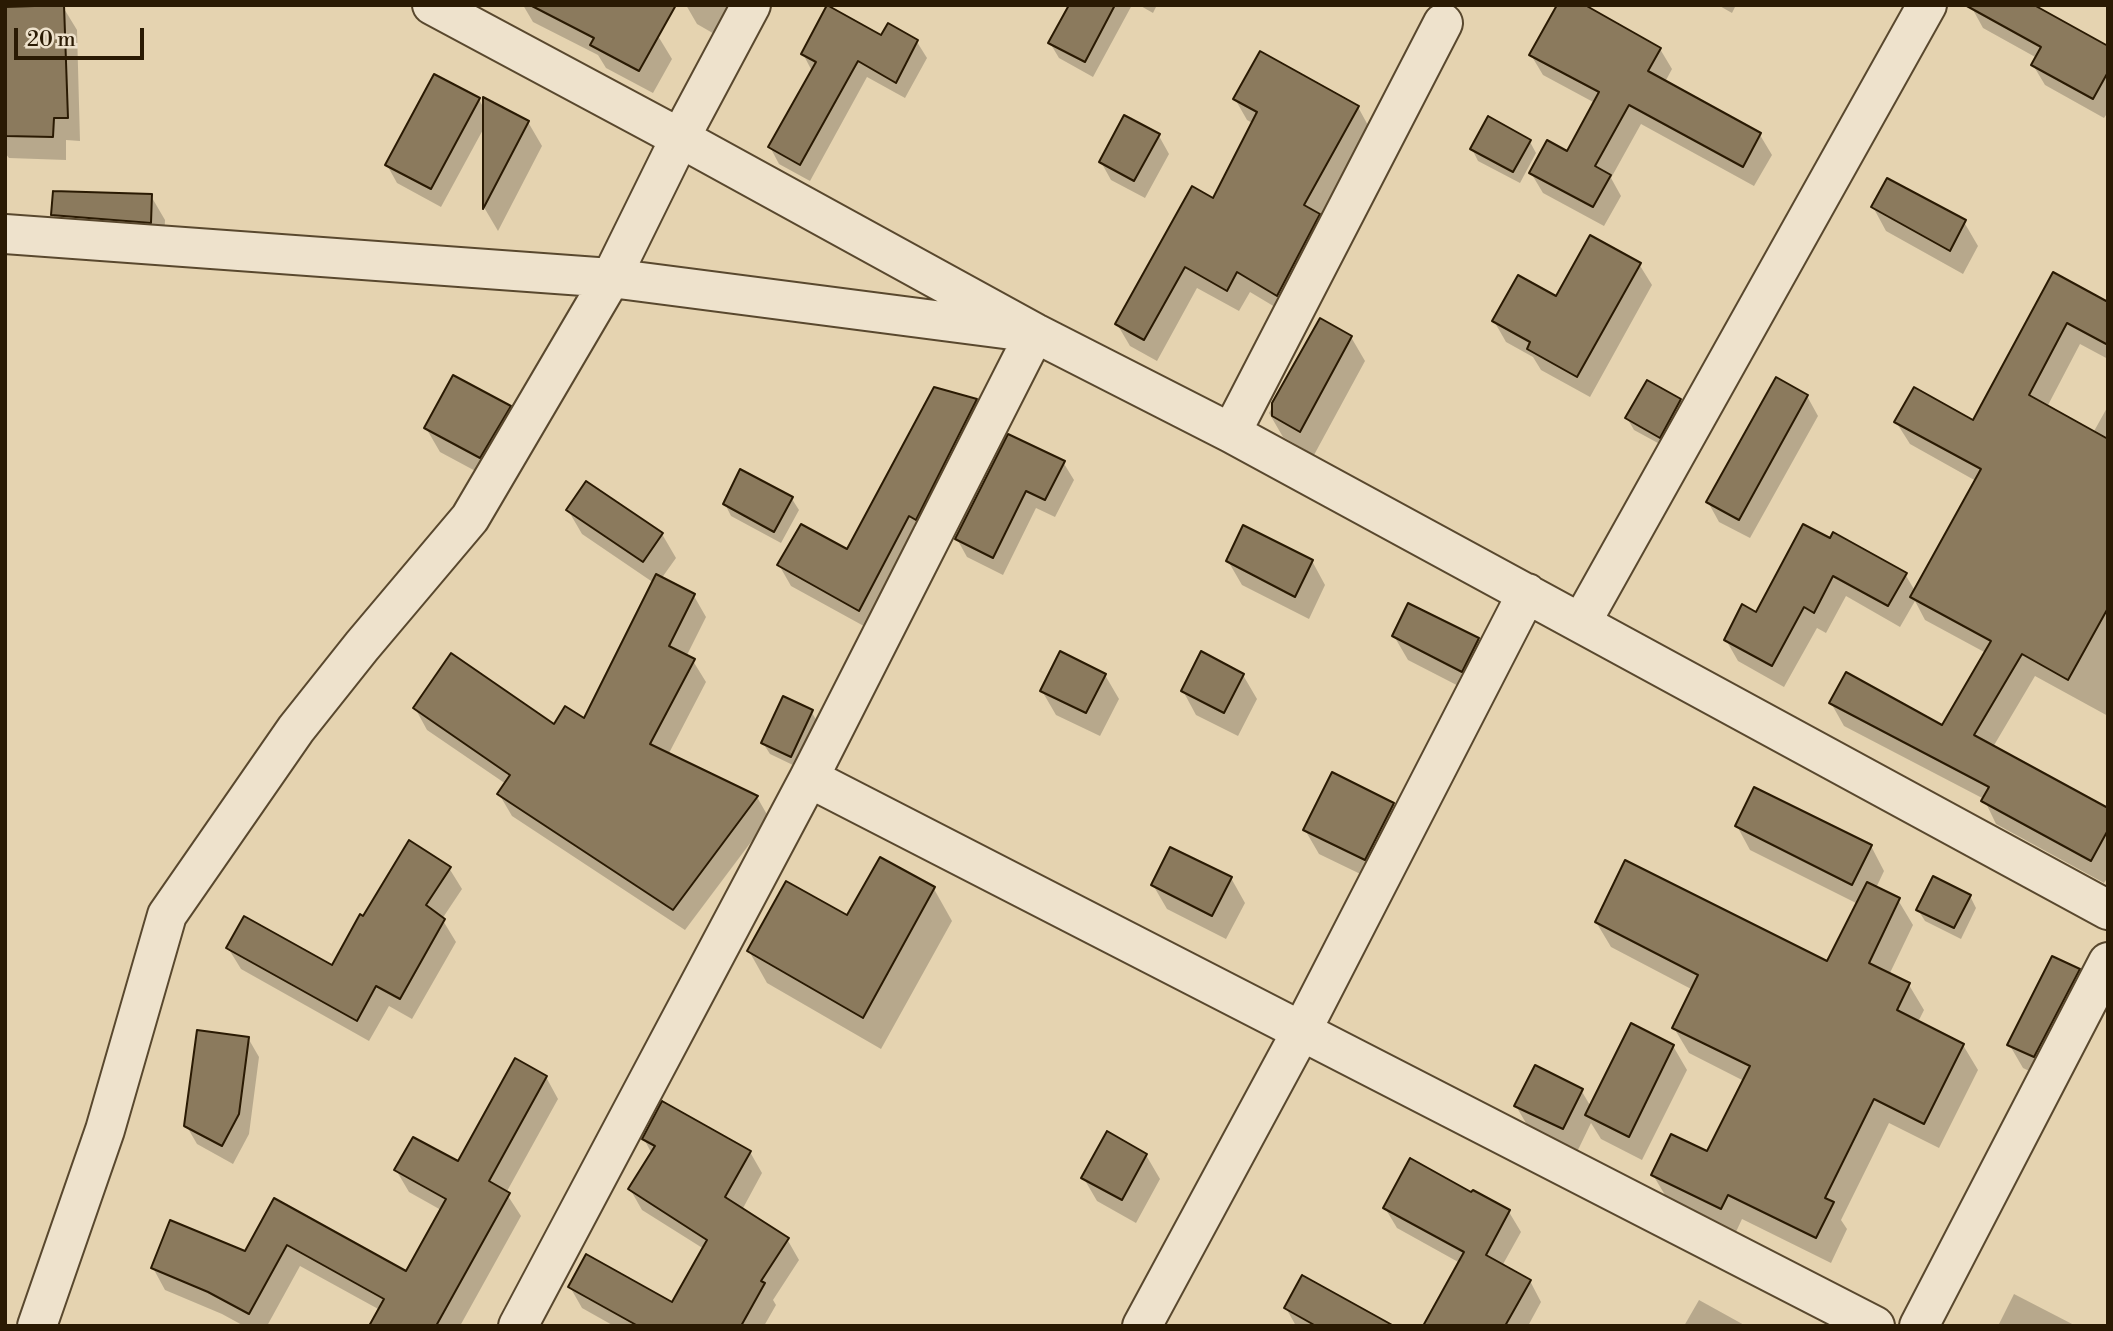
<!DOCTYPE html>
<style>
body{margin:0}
#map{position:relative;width:2113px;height:1331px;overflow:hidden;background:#e5d3b0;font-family:"Libre Bodoni",serif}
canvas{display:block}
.frame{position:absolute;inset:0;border:7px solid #2a1a03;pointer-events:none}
.scale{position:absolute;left:14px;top:28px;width:130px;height:32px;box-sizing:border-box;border:4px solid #2a1a03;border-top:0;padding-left:9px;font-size:21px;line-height:24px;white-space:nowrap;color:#2a1a03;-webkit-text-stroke:5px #eee2cc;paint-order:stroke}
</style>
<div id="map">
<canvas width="2113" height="1331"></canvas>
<div class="frame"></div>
<div class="scale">20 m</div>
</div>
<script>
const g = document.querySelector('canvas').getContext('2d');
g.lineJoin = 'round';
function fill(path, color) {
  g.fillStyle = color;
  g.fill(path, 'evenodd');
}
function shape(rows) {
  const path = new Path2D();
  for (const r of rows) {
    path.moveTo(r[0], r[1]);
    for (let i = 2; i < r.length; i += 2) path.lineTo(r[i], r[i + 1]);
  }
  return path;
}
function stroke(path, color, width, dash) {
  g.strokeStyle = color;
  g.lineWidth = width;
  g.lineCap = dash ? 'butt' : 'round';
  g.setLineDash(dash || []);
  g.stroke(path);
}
const shadow = shape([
 [523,5,602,5,658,36,672,59,653,93,606,68,598,55,533,22],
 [686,5,742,5,723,39,697,24],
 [1071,5,1132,5,1093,77,1059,58,1050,43],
 [1139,5,1157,5,1153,13],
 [1718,5,1736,5,1732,13],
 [63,7,77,30,80,141,66,140,66,160,9,158,5,153,5,8],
 [1972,8,2108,48,2108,112,2104,118,2045,85,2033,65,2037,58,1983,28],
 [882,37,917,42,927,58,905,98,867,77,810,181,779,164,770,147,812,71,803,54],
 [1660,49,1672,69,1665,82,1760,135,1772,155,1754,186,1641,124,1611,178,1621,196,1604,226,1543,193,1531,173,1568,153,1595,103,1543,75,1531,55],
 [479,99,484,109,528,122,542,146,498,231,485,209,485,126,441,207,397,183,387,165],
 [1235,99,1358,107,1370,129,1290,316,1250,292,1239,311,1197,288,1157,361,1130,346,1117,324,1214,200,1254,124,1247,120],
 [1159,136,1169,154,1145,198,1111,180,1101,162],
 [1530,142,1536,153,1520,183,1478,161,1472,149],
 [151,196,165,220,164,246,67,239,53,215],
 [1873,207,1964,222,1978,246,1963,274,1886,231],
 [1639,264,1652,285,1590,397,1541,370,1533,357,1506,342,1494,321],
 [2054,274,2108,304,2108,359,2080,344,2047,407,2093,433,2108,406,2108,716,2035,676,1993,747,2108,810,2108,877,2104,883,1996,824,1984,799,1844,726,1831,703,1942,727,1986,653,1925,620,1915,601,1900,627,1846,596,1826,633,1817,628,1784,687,1738,661,1726,640,1756,614,1804,526,1905,574,1915,591,1976,481,1910,444,1896,422,1974,422],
 [1320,320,1351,337,1365,361,1314,455,1283,437,1269,413],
 [1807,396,1818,416,1750,538,1719,522,1708,502],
 [1680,400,1687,412,1667,448,1634,430,1627,418],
 [976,401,987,421,871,630,791,586,779,565,848,552],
 [509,407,523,431,494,481,440,452,426,428],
 [1063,462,1074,480,1055,517,1036,508,1003,575,967,557,957,539],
 [792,499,799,510,781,543,731,516,725,504],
 [568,510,662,534,676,558,661,579,694,596,706,617,686,657,693,661,706,682,668,755,757,797,769,818,685,930,512,816,499,794,506,784,427,730,415,708,554,727,584,720,654,583,582,534],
 [1228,561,1312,561,1325,585,1309,619,1242,585],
 [1394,636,1478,640,1492,664,1476,695,1408,660],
 [1105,675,1119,699,1100,736,1056,715,1042,691],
 [1243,675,1257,699,1238,736,1196,715,1183,691],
 [811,711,818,723,797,767,770,754,763,743],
 [1393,804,1407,828,1379,883,1319,854,1305,830],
 [1737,826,1871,846,1884,871,1876,888,1898,900,1913,925,1889,975,1909,985,1924,1010,1918,1022,1963,1045,1978,1070,1939,1148,1889,1123,1841,1220,1847,1229,1831,1263,1742,1219,1735,1234,1668,1200,1653,1175,1708,1154,1744,1081,1689,1053,1674,1028,1693,990,1611,947,1596,922,1828,963,1858,904,1750,850],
 [449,868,462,889,442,919,456,942,412,1019,389,1006,369,1041,241,969,228,948,332,967,363,918],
 [1231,878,1245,903,1226,939,1167,909,1153,885],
 [934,889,952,921,881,1049,767,983,749,951],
 [1970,896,1976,908,1961,939,1925,921,1918,910],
 [2078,970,2092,994,2048,1080,2023,1068,2009,1044],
 [248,1038,259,1057,249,1134,233,1164,197,1144,186,1125],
 [1673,1046,1687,1070,1642,1160,1601,1139,1591,1123,1577,1152,1530,1130,1516,1106,1581,1090,1591,1107],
 [546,1077,558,1099,506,1193,521,1216,460,1326,371,1326,380,1310,300,1266,267,1326,244,1326,222,1314,165,1290,153,1268,246,1253,275,1200,406,1273,441,1210,409,1192,396,1170,458,1164],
 [644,1139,750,1152,762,1173,742,1210,787,1239,799,1260,773,1300,776,1305,764,1326,614,1326,582,1308,570,1287,673,1305,704,1249,642,1210,630,1189,652,1154],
 [1146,1155,1160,1179,1136,1223,1097,1201,1083,1177],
 [1473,1192,1509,1212,1521,1232,1502,1266,1530,1281,1541,1302,1528,1326,1425,1326,1460,1263,1397,1228,1385,1208,1472,1194],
 [2014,1294,2076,1326,1998,1326],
 [1699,1300,1746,1326,1684,1326],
 [1286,1308,1390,1326,1296,1326]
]);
const building = shape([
 [64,5,68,118,54,118,53,137,5,136,5,7,64,5],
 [530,5,676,5,639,71,590,45,594,38,530,5],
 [827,5,881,35,888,23,918,40,896,83,858,61,800,165,768,147,816,62,801,54,827,5],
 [1069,5,1115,5,1085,62,1048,43,1069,5],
 [1557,5,1585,5,1661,48,1648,71,1761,133,1743,167,1629,105,1595,166,1611,175,1593,207,1529,173,1547,140,1567,151,1599,92,1529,55,1557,5],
 [1965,5,2034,5,2108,46,2108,72,2093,99,2031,65,2041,47,1965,5],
 [1260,51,1359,106,1304,205,1320,214,1277,296,1237,272,1227,291,1185,267,1144,340,1115,324,1192,186,1213,198,1257,112,1233,99,1260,51],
 [434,74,480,98,431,189,385,165,434,74],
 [483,97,529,121,483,209,483,97],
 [1124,115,1160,134,1134,181,1099,162,1124,115],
 [1488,116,1531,140,1513,172,1470,149,1488,116],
 [1887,178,1966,220,1950,251,1871,207,1887,178],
 [53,191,152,194,151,223,51,215,53,191],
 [1590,235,1641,263,1577,377,1527,349,1530,342,1492,321,1518,275,1556,296,1590,235],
 [2053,272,2108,302,2108,345,2067,323,2029,395,2108,439,2108,608,2068,680,2022,654,1974,735,2108,808,2108,830,2091,861,1981,801,1989,787,1829,703,1846,672,1942,725,1991,641,1910,597,1981,469,1894,422,1914,387,1973,420,2053,272],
 [1320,318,1352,336,1300,432,1272,416,1272,403,1320,318],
 [453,375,511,406,480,458,424,428,453,375],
 [1776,377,1808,395,1739,520,1706,502,1776,377],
 [1647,380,1681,399,1660,438,1625,418,1647,380],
 [934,387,977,399,916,520,909,516,859,611,777,565,801,524,847,549,934,387],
 [1008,434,1065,461,1045,500,1026,491,993,558,955,539,1008,434],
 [740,469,793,497,774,532,723,504,740,469],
 [586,481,663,533,643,562,566,510,586,481],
 [1803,524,1830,538,1833,532,1907,573,1888,606,1833,576,1814,613,1804,607,1772,666,1724,640,1742,604,1756,612,1803,524],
 [1243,525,1313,560,1295,597,1226,561,1243,525],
 [656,574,695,594,669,646,695,659,650,744,758,796,673,910,497,794,510,775,413,708,451,653,554,724,565,706,584,718,656,574],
 [1408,603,1479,638,1462,672,1392,636,1408,603],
 [1060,651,1106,674,1086,713,1040,691,1060,651],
 [1201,651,1244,674,1224,713,1181,691,1201,651],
 [783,696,813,710,791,757,761,743,783,696],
 [1332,772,1394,803,1365,860,1303,830,1332,772],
 [1754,787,1872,845,1852,885,1735,826,1754,787],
 [409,840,451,867,426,905,445,919,400,999,376,986,357,1021,226,948,244,916,332,965,360,914,363,916,409,840],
 [1170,847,1232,877,1212,916,1151,885,1170,847],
 [880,857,935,887,863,1018,747,951,786,881,847,915,880,857],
 [1625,860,1827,961,1867,882,1900,898,1869,963,1910,983,1897,1010,1964,1044,1924,1124,1874,1099,1825,1198,1834,1202,1816,1238,1728,1195,1721,1209,1651,1175,1671,1134,1707,1151,1750,1066,1672,1028,1698,975,1595,922,1625,860],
 [1933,876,1971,895,1954,928,1916,910,1933,876],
 [2052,956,2080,969,2034,1057,2007,1045,2052,956],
 [1631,1023,1674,1045,1629,1137,1585,1115,1631,1023],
 [197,1030,249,1037,239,1114,222,1146,184,1126,197,1030],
 [515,1058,547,1076,489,1181,510,1193,436,1326,369,1326,384,1299,287,1245,249,1314,208,1292,151,1268,170,1220,245,1251,274,1198,406,1271,446,1199,394,1170,413,1137,458,1161,515,1058],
 [1535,1065,1583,1089,1563,1129,1514,1106,1535,1065],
 [662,1101,751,1151,725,1197,789,1238,761,1281,765,1283,741,1326,638,1326,568,1287,586,1254,672,1302,707,1240,628,1189,655,1146,642,1139,662,1101],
 [1107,1131,1147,1154,1122,1200,1081,1178,1107,1131],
 [1410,1158,1471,1192,1473,1190,1510,1210,1486,1255,1531,1280,1505,1326,1423,1326,1464,1252,1383,1208,1410,1158],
 [1302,1275,1394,1326,1316,1326,1284,1308,1302,1275]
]);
const minor = shape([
 [432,5,680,138,1035,333,1231,433,2108,910],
 [5,234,611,278,1035,333,809,778,518,1326],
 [1231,433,1443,23],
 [1581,623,1927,5],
 [809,778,1875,1326],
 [37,1326,105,1130,167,915,296,729,362,646,470,518,611,278,680,138,751,5],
 [1142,1326,1302,1030,1527,593],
 [1919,1326,2108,962]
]);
fill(shadow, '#0003');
fill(building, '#8b7a5d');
stroke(building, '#2a1a03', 2);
stroke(minor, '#59482e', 42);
stroke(minor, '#eee2cc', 38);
</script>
